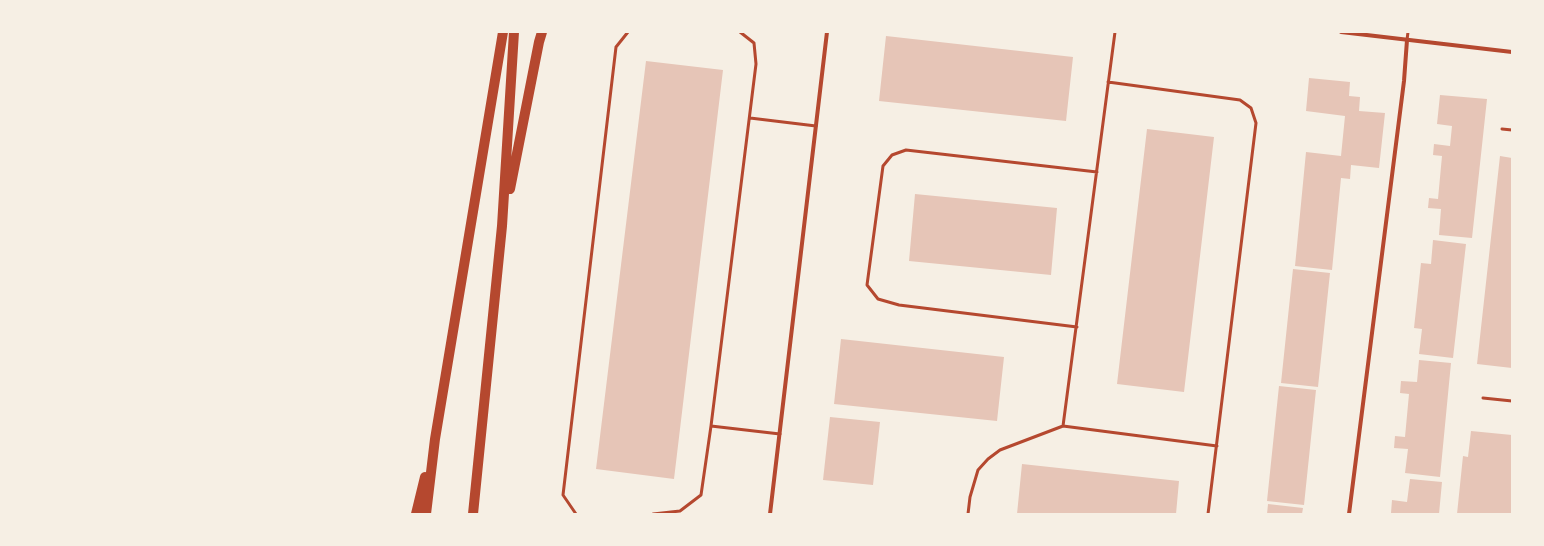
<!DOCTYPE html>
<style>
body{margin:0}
#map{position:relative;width:1544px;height:546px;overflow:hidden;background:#f6efe4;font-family:Jost,sans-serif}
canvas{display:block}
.frame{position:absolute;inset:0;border:33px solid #f6efe4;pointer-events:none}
</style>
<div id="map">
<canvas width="1544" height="546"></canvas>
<div class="frame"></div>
</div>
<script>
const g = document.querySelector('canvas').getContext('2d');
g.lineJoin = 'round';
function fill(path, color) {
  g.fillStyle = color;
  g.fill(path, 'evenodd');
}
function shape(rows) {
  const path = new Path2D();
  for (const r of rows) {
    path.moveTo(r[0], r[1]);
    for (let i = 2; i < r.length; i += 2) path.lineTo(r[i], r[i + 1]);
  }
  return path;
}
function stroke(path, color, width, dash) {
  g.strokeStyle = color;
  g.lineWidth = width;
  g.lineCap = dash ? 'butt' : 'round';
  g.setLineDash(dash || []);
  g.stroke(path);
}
const building = shape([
 [886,36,1073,57,1066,121,879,101],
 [646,61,723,70,674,479,596,469],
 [1309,78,1350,82,1349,96,1360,97,1359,111,1385,113,1379,168,1351,165,1350,179,1341,178,1332,270,1295,266,1306,152,1341,156,1345,116,1306,111],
 [1440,95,1487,99,1472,238,1439,235,1441,209,1428,208,1429,198,1438,199,1442,156,1433,155,1434,144,1450,146,1452,126,1437,124],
 [1147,129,1214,137,1184,392,1117,384],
 [1500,156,1512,158,1512,368,1477,364],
 [915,194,1057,208,1051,275,909,261],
 [1433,240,1466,244,1453,358,1419,354,1422,329,1414,328,1421,263,1431,264],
 [1293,269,1330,273,1318,387,1281,383],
 [841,339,1004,357,997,421,834,404],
 [1419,360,1451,363,1440,477,1405,473,1408,449,1394,448,1395,436,1405,437,1409,394,1400,393,1401,381,1417,382],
 [1279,386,1316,390,1304,505,1267,501],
 [830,417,880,422,873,485,823,480],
 [1471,431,1512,435,1512,514,1457,514,1463,456,1468,457],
 [1022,464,1179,481,1176,514,1017,514],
 [1410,479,1442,482,1439,514,1391,513,1392,500,1407,502],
 [1268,504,1303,508,1302,514,1267,514]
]);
const service = shape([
 [1407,40,1408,32],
 [1108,82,1240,100,1251,108,1256,123,1208,514],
 [750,118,816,126],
 [1502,129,1512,130],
 [1077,327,899,305,878,299,867,285,883,166,892,155,906,150,1097,172],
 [1483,398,1512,401],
 [711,426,780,434],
 [1063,426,1217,446],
 [576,514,563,495,616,47,628,32],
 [653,514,680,511,701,495,711,426,756,64,754,43,740,32],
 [968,514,970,497,978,470,988,459,1000,450,1063,426,1115,32]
]);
const minor = shape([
 [1341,32,1512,52],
 [770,514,827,32],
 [1349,514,1404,81,1407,40]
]);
const primary = shape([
 [510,189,539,42,542,32],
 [416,514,425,477],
 [426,514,435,439,503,32],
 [473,514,502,226,514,32]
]);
fill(building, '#e6c5b7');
stroke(service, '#b5482f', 3);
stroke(minor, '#b5482f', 4);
stroke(primary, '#b5482f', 10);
</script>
